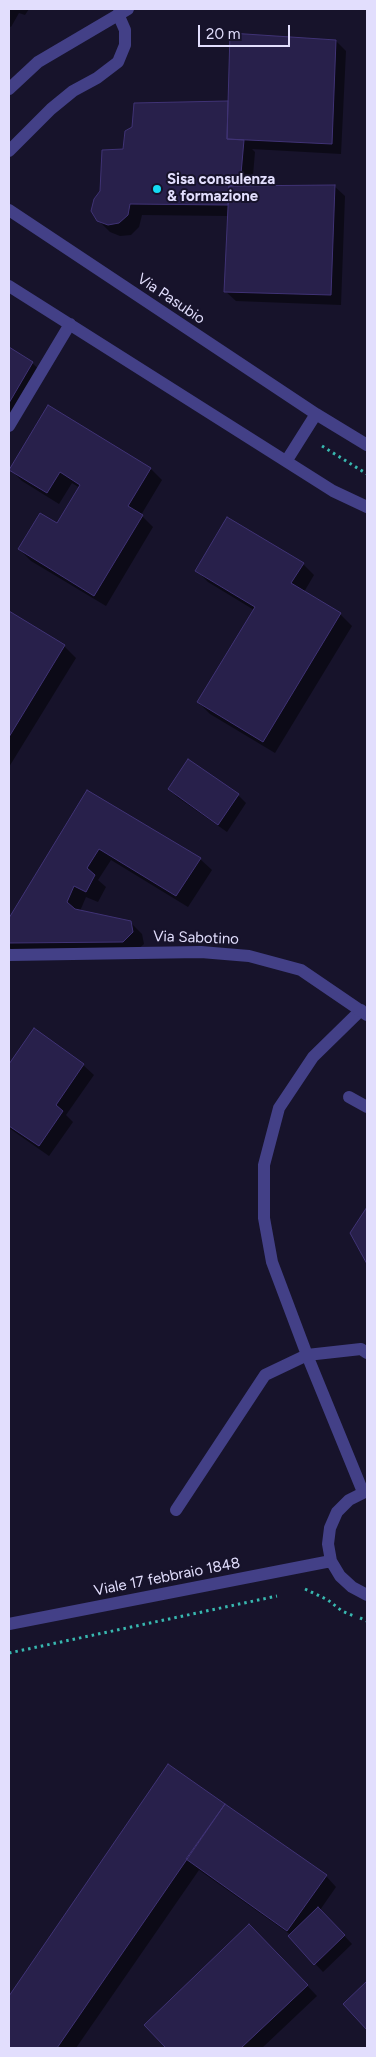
<!DOCTYPE html>
<style>
body{margin:0}
#map{position:relative;width:376px;height:2057px;overflow:hidden;background:#17132b;font-family:Figtree,sans-serif}
canvas{display:block}
.frame{position:absolute;inset:0;border:10px solid #e2defd;pointer-events:none}
.scale{position:absolute;left:198px;top:25px;width:92px;height:22px;box-sizing:border-box;border:2px solid #e2defd;border-top:0;padding-left:6px;font-size:15px;line-height:18px;white-space:nowrap;color:#e2defd;-webkit-text-stroke:4px #17132b;paint-order:stroke}
</style>
<div id="map">
<canvas width="376" height="2057"></canvas>
<div class="frame"></div>
<div class="scale">20 m</div>
</div>
<script>
const g = document.querySelector('canvas').getContext('2d');
g.lineJoin = 'round';
function fill(path, color) {
  g.fillStyle = color;
  g.fill(path, 'evenodd');
}
function shape(rows) {
  const path = new Path2D();
  for (const r of rows) {
    path.moveTo(r[0], r[1]);
    for (let i = 2; i < r.length; i += 2) path.lineTo(r[i], r[i + 1]);
  }
  return path;
}
function stroke(path, color, width, dash) {
  g.strokeStyle = color;
  g.lineWidth = width;
  g.lineCap = dash ? 'butt' : 'round';
  g.setLineDash(dash || []);
  g.stroke(path);
}
function label(font, color, halo, rows, align = 'center') {
  g.font = font + ' Figtree,sans-serif';
  g.lineWidth = 4;
  g.setLineDash([]);
  g.textBaseline = 'middle';
  g.strokeStyle = halo;
  g.fillStyle = color;
  for (const [text, x, y, turn = 0] of rows) {
    g.save();
    g.translate(x, y);
    g.rotate((+turn || 0) * Math.PI / 180);
    g.textAlign = isNaN(turn) ? turn : align;
    if (halo) g.strokeText(text, 0, 0);
    g.fillText(text, 0, 0);
    g.restore();
  }
}
const shadow = shape([
 [9,9,29,9,25,15,19,13,11,27,9,26],
 [336,41,346,51,341,154,252,149,255,152,252,187,334,186,345,196,341,305,236,301,225,291,229,216,142,215,139,227,131,235,120,236,110,232,98,220,124,150,228,103,229,104],
 [9,349,32,363,43,373,9,430],
 [49,407,151,469,162,480,141,515,153,527,106,606,31,561,19,549,58,525,80,488,72,483,59,504,22,481,11,470],
 [303,564,314,575,304,592,340,614,352,626,275,753,210,714,198,702,254,610,208,582,196,570],
 [9,613,64,646,76,658,9,767],
 [189,761,238,795,246,803,227,832,177,797,169,789],
 [88,792,200,859,212,870,188,907,111,860,98,880,106,887,98,902,86,897,80,911,130,922,142,934,144,944,134,953,16,954,9,947,9,921],
 [34,1030,83,1065,94,1075,66,1115,73,1122,49,1156,9,1128,9,1066],
 [367,1209,367,1262,352,1233],
 [168,1766,326,1876,336,1887,320,1910,352,1944,323,1972,289,1936,291,1935,199,1870,76,2048,9,2048,9,1999],
 [249,1925,317,1996,262,2048,168,2048,146,2025]
]);
const building = shape([
 [230,33,336,40,332,144,227,139,230,33],
 [228,101,227,139,244,140,240,185,229,186,228,205,130,204,128,215,119,223,108,225,97,221,91,211,94,199,100,191,102,150,123,149,125,131,132,127,134,103,228,101],
 [335,185,331,295,224,292,229,186,335,185],
 [9,347,33,362,9,403,9,347],
 [48,405,151,468,128,506,143,515,94,596,18,549,40,513,57,523,80,485,60,472,47,493,9,470,48,405],
 [227,517,304,563,291,583,341,613,263,742,197,702,255,607,195,571,227,517],
 [9,611,65,645,9,737,9,611],
 [188,759,239,794,218,825,168,789,188,759],
 [87,790,201,858,176,896,99,849,87,868,95,875,86,892,74,886,67,902,75,909,131,921,133,932,123,942,9,943,9,918,87,790],
 [34,1028,84,1064,56,1105,63,1111,39,1146,9,1126,9,1064,34,1028],
 [367,1207,367,1264,350,1233,367,1207],
 [168,1764,225,1804,57,2048,9,2048,9,1996,168,1764],
 [225,1804,327,1875,287,1931,186,1859,225,1804],
 [318,1907,345,1935,314,1965,288,1936,318,1907],
 [249,1924,308,1985,241,2048,166,2048,144,2025,249,1924],
 [367,1981,367,2030,343,2004,367,1981]
]);
const path = shape([
 [322,446,367,474],
 [305,1589,328,1600,342,1611,354,1616],
 [360,1618,367,1621],
 [9,1653,277,1596]
]);
const service = shape([
 [361,1010,313,1057,279,1108,264,1165,264,1218,272,1262,307,1355,363,1492],
 [349,1097,367,1107],
 [176,1510,265,1375,307,1355,361,1349,367,1353]
]);
const minor = shape([
 [9,89,38,62,128,9],
 [9,151,51,109,73,91,97,78,118,62,125,45,125,30,118,14],
 [9,210,316,414,367,445],
 [9,286,333,491,367,507],
 [9,426,70,324],
 [287,460,316,414],
 [9,955,201,952,249,956,301,970,367,1015]
]);
const tertiary = shape([
 [367,1491,349,1500,337,1512,330,1528,328,1544,331,1561,340,1576,352,1587,367,1595],
 [9,1624,331,1561]
]);
const markers = [
 [157,189,5,"#14dcf3"]
];
const poiNames = [
 ["Sisa consulenza",167,180],
 ["& formazione",167,197]
];
const streetNames = [
 ["Via Pasubio",171,299,34],
 ["Via Sabotino",196,938,2],
 ["Viale 17 febbraio 1848",167,1577,-11]
];
fill(shadow, '#0007');
fill(building, '#28204b');
stroke(building, '#403375', 1);
stroke(path, '#38b8b0', 3, [2.5, 4]);
stroke(service, '#434087', 12);
stroke(minor, '#434087', 12);
stroke(tertiary, '#434087', 12);
for (const [x, y, r, color] of markers) {
  const dot = new Path2D();
  dot.arc(x, y, r, 0, 2 * Math.PI);
  g.fillStyle = color;
  g.fill(dot);
  stroke(dot, '#17132b', 2);
}
label('bold 15px', '#e2defd', '#17132b', poiNames, 'left');
label('15px', '#e2defd', '#17132b', streetNames);
</script>
